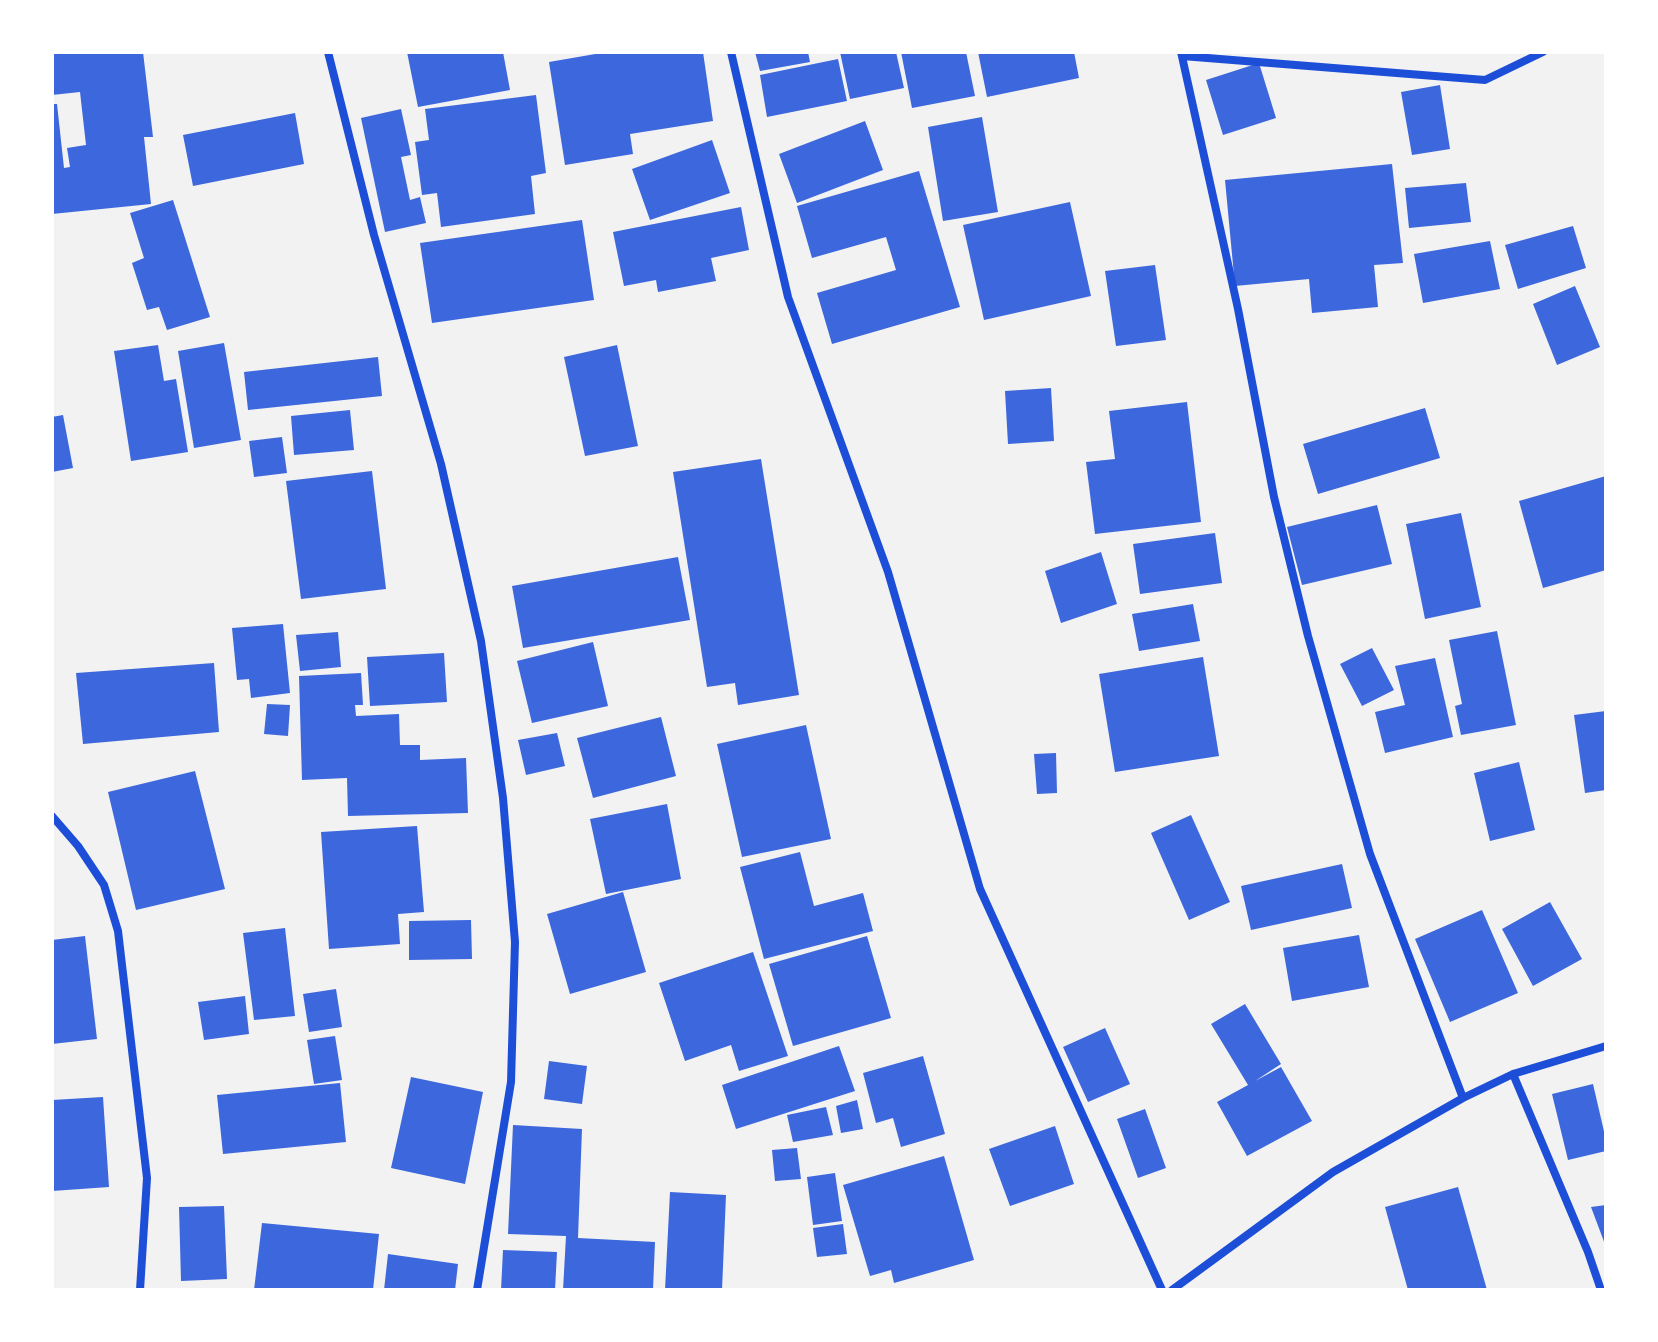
<!DOCTYPE html>
<style>
body{margin:0}
#map{position:relative;width:1658px;height:1342px;overflow:hidden;background:#f2f2f2;font-family:"Nunito Sans",sans-serif}
canvas{display:block}
.frame{position:absolute;inset:0;border:54px solid #fff;pointer-events:none}
</style>
<div id="map">
<canvas width="1658" height="1342"></canvas>
<div class="frame"></div>
</div>
<script>
const g = document.querySelector('canvas').getContext('2d');
g.lineJoin = 'round';
function fill(path, color) {
  g.fillStyle = color;
  g.fill(path, 'evenodd');
}
function shape(rows) {
  const path = new Path2D();
  for (const r of rows) {
    path.moveTo(r[0], r[1]);
    for (let i = 2; i < r.length; i += 2) path.lineTo(r[i], r[i + 1]);
  }
  return path;
}
function stroke(path, color, width, dash) {
  g.strokeStyle = color;
  g.lineWidth = width;
  g.lineCap = dash ? 'butt' : 'round';
  g.setLineDash(dash || []);
  g.stroke(path);
}
const building = shape([
 [52,52,143,52,153,137,144,137,151,204,52,214,52,104,57,104,64,168,70,167,67,148,86,145,80,92,52,95],
 [407,52,503,52,510,90,418,107],
 [607,52,703,52,713,121,630,134,633,154,565,165,549,62],
 [755,52,808,52,810,62,760,71],
 [840,52,896,52,904,88,850,99],
 [901,52,966,52,975,96,912,108],
 [978,52,1074,52,1079,78,987,97],
 [838,59,847,101,767,117,760,75],
 [1259,63,1276,118,1223,135,1206,80],
 [1440,85,1450,149,1412,155,1401,92],
 [536,95,546,173,531,176,535,214,441,227,437,193,422,195,415,142,429,140,425,109],
 [401,109,411,155,401,157,410,200,420,197,426,223,385,232,361,118],
 [295,113,304,164,193,186,183,135],
 [982,117,998,212,943,221,928,127],
 [865,121,883,170,797,203,779,154],
 [712,140,730,193,650,220,632,169],
 [1392,164,1403,263,1374,265,1378,307,1312,313,1309,279,1235,286,1225,180],
 [919,171,960,307,832,344,817,293,896,270,886,237,812,258,797,206],
 [1466,183,1471,222,1409,228,1405,188],
 [173,200,210,317,167,330,159,307,147,310,132,263,144,258,130,213],
 [1070,202,1091,296,984,320,963,225],
 [741,207,749,250,711,258,716,281,658,292,656,280,624,286,613,232],
 [582,220,594,300,432,323,420,243],
 [1573,226,1586,268,1518,289,1505,245],
 [1490,241,1500,289,1423,303,1414,254],
 [1155,265,1166,340,1116,346,1105,271],
 [1575,286,1600,347,1557,365,1533,304],
 [224,343,241,440,194,448,178,351],
 [158,345,164,381,176,379,188,452,131,461,114,351],
 [617,345,638,446,585,456,564,357],
 [378,357,382,396,248,410,244,372],
 [1051,388,1054,441,1008,444,1005,391],
 [1187,402,1201,522,1095,534,1086,462,1115,459,1109,411],
 [1425,408,1440,458,1318,494,1303,444],
 [350,410,354,450,294,455,291,416],
 [63,415,73,468,52,472,52,417],
 [282,437,287,473,254,477,249,441],
 [761,459,799,695,738,705,735,683,707,687,673,472],
 [372,471,386,589,301,599,286,481],
 [1606,476,1606,570,1543,588,1519,501],
 [1377,505,1392,564,1302,585,1287,527],
 [1461,513,1481,607,1425,619,1406,524],
 [1215,533,1222,583,1140,594,1133,544],
 [1101,552,1117,604,1061,623,1045,571],
 [678,557,690,620,523,648,512,586],
 [1193,604,1200,641,1139,651,1132,614],
 [283,624,290,693,251,698,249,679,237,680,232,628],
 [1497,631,1516,725,1461,735,1455,706,1462,704,1449,640],
 [338,632,341,667,300,671,296,635],
 [593,642,608,706,532,723,517,661],
 [1372,648,1394,690,1362,706,1340,664],
 [444,653,447,702,370,706,367,657],
 [1203,657,1219,756,1115,772,1099,674],
 [1435,658,1453,737,1385,753,1375,712,1405,705,1395,666],
 [214,663,219,732,83,744,76,673],
 [361,673,363,705,355,705,356,716,399,714,400,745,420,745,420,760,466,758,468,813,348,816,347,778,302,780,299,676],
 [267,704,290,705,288,736,264,734],
 [1606,711,1606,790,1585,793,1574,715],
 [661,717,676,776,593,798,577,738],
 [806,725,831,839,742,857,717,744],
 [557,733,565,766,526,775,518,740],
 [1056,753,1057,793,1037,794,1034,754],
 [1519,762,1535,830,1490,841,1474,773],
 [195,771,225,889,136,910,108,792],
 [667,804,681,879,606,894,590,819],
 [1191,815,1230,902,1189,920,1151,833],
 [417,826,424,912,398,914,400,944,329,949,321,832],
 [800,852,814,906,863,893,873,931,764,959,740,867],
 [1342,864,1352,908,1251,930,1241,886],
 [623,892,646,972,570,994,547,914],
 [1550,902,1582,959,1533,986,1502,929],
 [1482,910,1518,993,1450,1022,1415,939],
 [471,920,472,959,409,960,409,921],
 [285,928,295,1016,254,1020,243,933],
 [1359,935,1369,987,1292,1001,1283,948],
 [85,936,97,1039,52,1044,52,940],
 [867,936,891,1018,793,1046,769,964],
 [753,952,788,1056,739,1071,731,1045,685,1061,659,983],
 [336,989,342,1027,309,1032,303,994],
 [245,996,249,1034,204,1040,198,1002],
 [1245,1004,1281,1064,1255,1081,1281,1067,1312,1121,1247,1156,1217,1102,1248,1085,1211,1024],
 [1105,1028,1130,1084,1088,1102,1063,1047],
 [335,1036,342,1080,314,1084,307,1040],
 [839,1046,855,1091,736,1129,722,1085],
 [923,1056,945,1134,901,1147,893,1118,876,1123,863,1073],
 [549,1061,587,1066,582,1104,544,1099],
 [411,1077,483,1092,465,1184,391,1168],
 [340,1083,346,1142,223,1154,217,1095],
 [1593,1084,1606,1140,1606,1151,1568,1160,1552,1094],
 [103,1097,109,1187,52,1191,52,1100],
 [857,1100,863,1129,841,1133,836,1106],
 [826,1107,833,1135,793,1142,787,1115],
 [1145,1109,1166,1168,1138,1178,1117,1119],
 [513,1125,582,1129,578,1238,655,1242,653,1290,563,1290,566,1236,508,1234],
 [1055,1126,1074,1184,1010,1206,989,1149],
 [797,1148,801,1179,775,1181,772,1150],
 [944,1156,974,1260,894,1283,891,1270,870,1276,843,1185],
 [835,1173,842,1221,813,1225,807,1177],
 [1458,1187,1487,1290,1408,1290,1385,1207],
 [670,1192,726,1195,722,1290,665,1290],
 [1606,1205,1606,1247,1591,1207],
 [224,1206,227,1279,181,1281,179,1207],
 [262,1223,379,1234,373,1290,254,1290],
 [843,1224,847,1254,817,1257,813,1228],
 [503,1250,557,1252,555,1290,501,1290],
 [388,1254,458,1264,455,1290,384,1290]
]);
const minor = shape([
 [328,52,374,235,441,464,481,641,503,798,515,942,511,1082,477,1290],
 [731,52,788,297,888,572,980,889,1162,1290],
 [1181,52,1238,309,1274,497,1308,636,1370,854,1463,1098],
 [1182,56,1485,80,1543,52],
 [52,816,78,846,104,885,118,931,147,1178,140,1290],
 [1513,1074,1588,1252,1601,1290],
 [1172,1290,1333,1172,1463,1098,1513,1074,1606,1046]
]);
fill(building, '#3d67dc');
stroke(minor, '#1d4ed8', 8);
</script>
